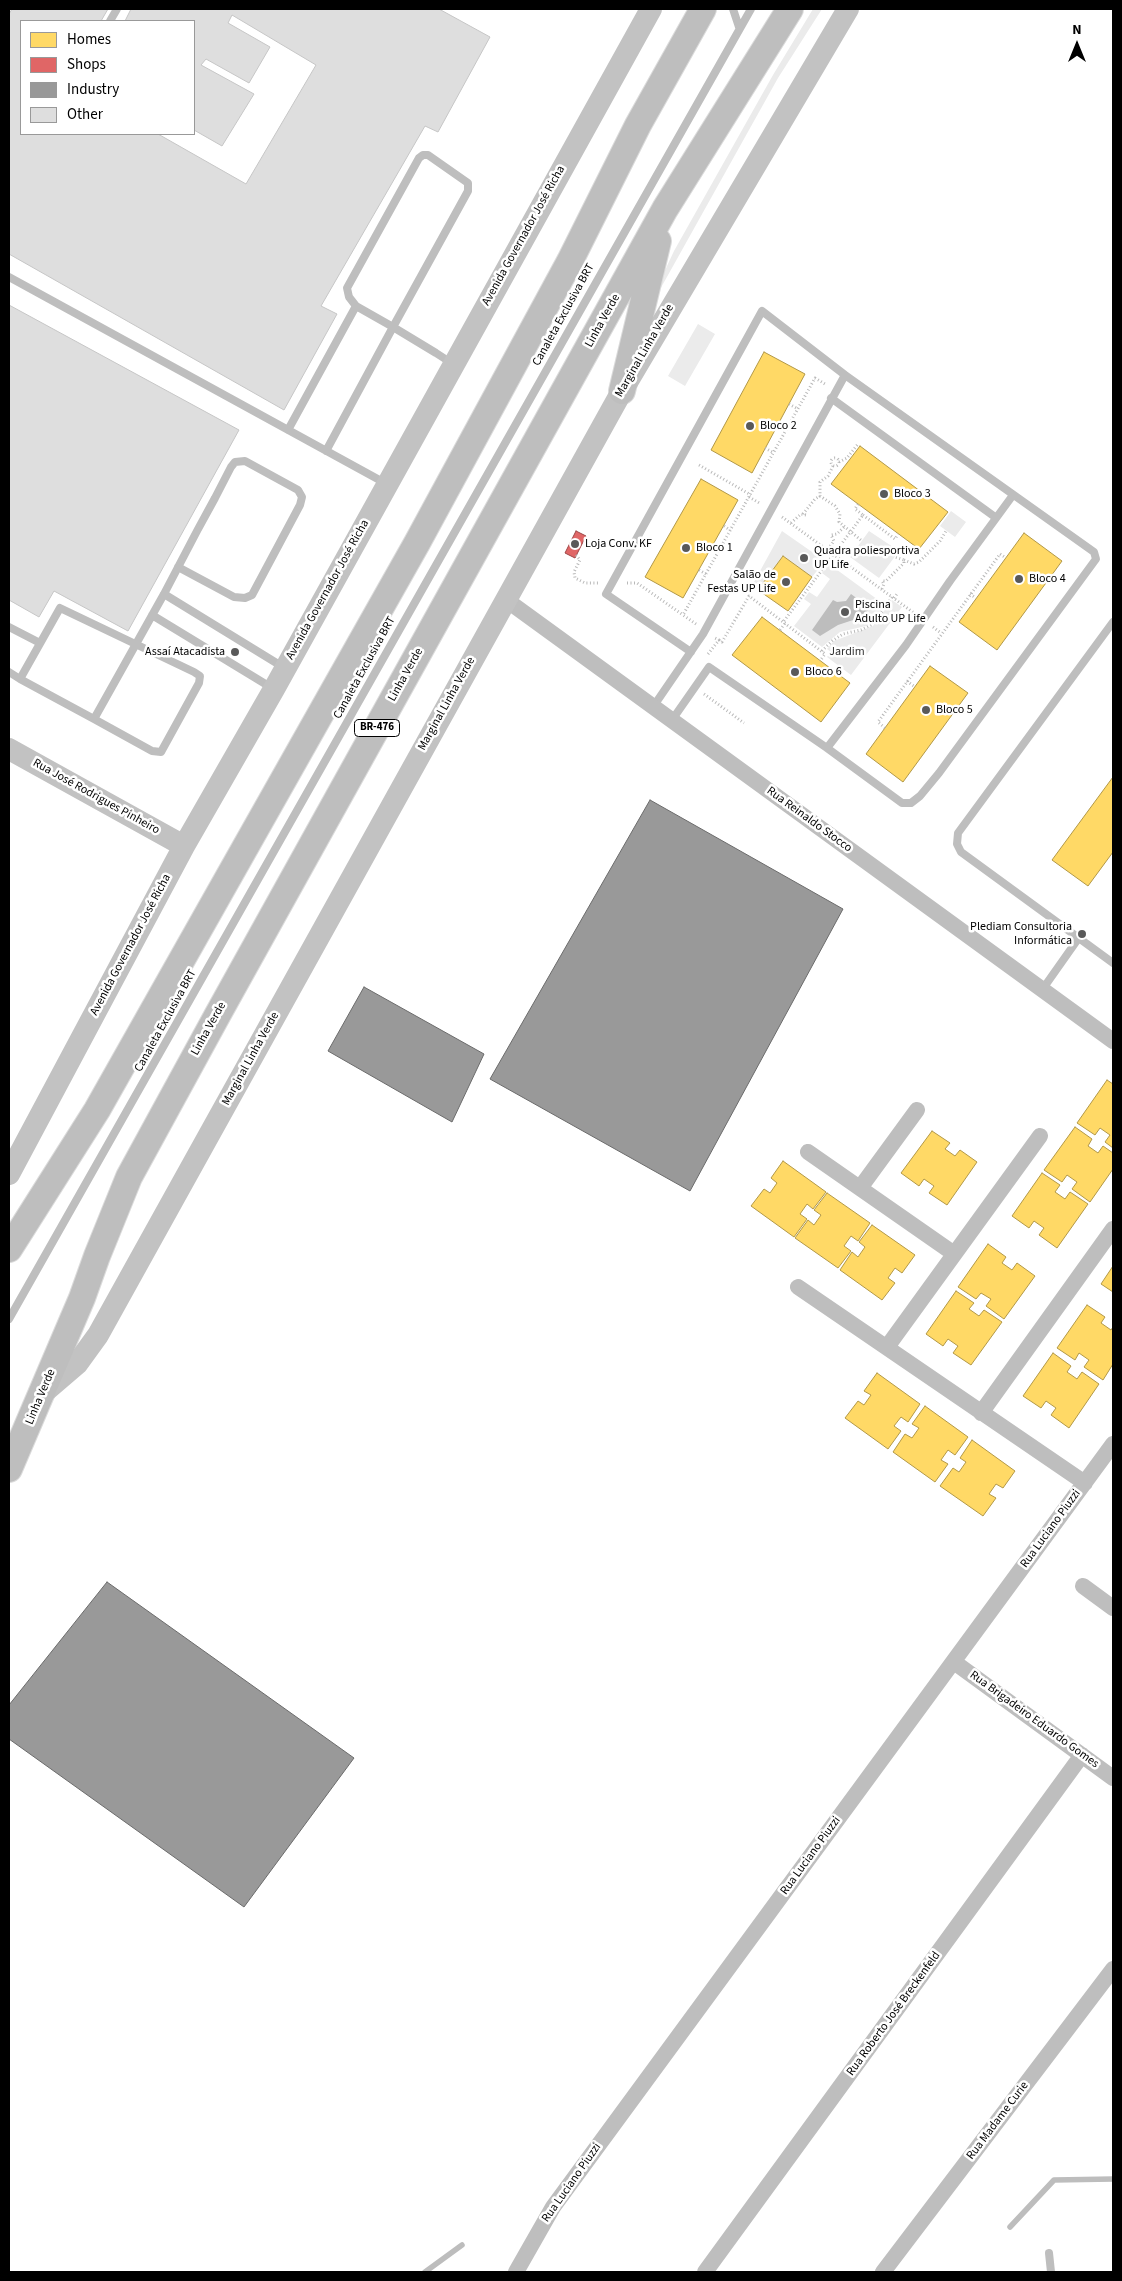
<!DOCTYPE html>
<meta charset="utf-8">
<style>
body{margin:0}
#map{position:relative;width:1122px;height:2281px;overflow:hidden;background:#fff;font-family:"Source Sans 3",sans-serif}
canvas{display:block}
.frame{position:absolute;inset:0;border:10px solid #000;pointer-events:none}
.legend{position:absolute;left:20px;top:20px;width:175px;height:115px;box-sizing:border-box;background:#fff;border:1px solid #999;margin:0;padding:6px 9px;list-style:none;font-size:15px;color:#000}
.legend li{display:flex;align-items:center;gap:10px;height:25px}
.legend b{width:25px;border:1px solid #999}
.north{position:absolute;left:1052px;top:20px;width:50px;height:50px;-webkit-text-stroke:4px #fff;paint-order:stroke;rotate:0deg;font-size:14px;font-weight:700;line-height:20px;text-align:center;color:#000}
.north::after{content:'';display:block;margin:auto;width:18px;height:22px;background:#000;clip-path:polygon(50% 0,100% 100%,50% 72%,0 100%)}
</style>
<div id="map">
<canvas width="1122" height="2281"></canvas>
<div class="frame"></div>
<ul class="legend">
<li><b style="height:14px;background:#ffd966"></b>Homes</li>
<li><b style="height:14px;background:#e06666"></b>Shops</li>
<li><b style="height:14px;background:#999"></b>Industry</li>
<li><b style="height:14px;background:#dedede"></b>Other</li>
</ul>
<div class="north">N</div>
</div>
<script>
const g = document.querySelector('canvas').getContext('2d');
g.lineJoin = 'round';
function fill(path, color) {
  g.fillStyle = color;
  g.fill(path, 'evenodd');
}
function shape(rows) {
  const path = new Path2D();
  for (const r of rows) {
    if (r.length === 3) {
      path.moveTo(r[0] + r[2], r[1]);
      path.arc(r[0], r[1], r[2], 0, 2 * Math.PI);
      continue;
    }
    path.moveTo(r[0], r[1]);
    for (let i = 2; i < r.length; i += 2) path.lineTo(r[i], r[i + 1]);
  }
  return path;
}
function stroke(path, color, width, dash) {
  g.strokeStyle = color;
  g.lineWidth = width;
  g.lineCap = dash ? 'butt' : 'round';
  g.setLineDash(dash || []);
  g.stroke(path);
}
function label(font, color, halo, rows, align = 'center') {
  g.font = font + ' "Source Sans 3",sans-serif';
  g.lineWidth = 5;
  g.setLineDash([]);
  g.textBaseline = 'middle';
  g.strokeStyle = halo;
  g.fillStyle = color;
  for (const [text, x, y, turn = 0] of rows) {
    g.save();
    g.translate(x, y);
    g.rotate((+turn || 0) * Math.PI / 180);
    g.textAlign = isNaN(turn) ? turn : align;
    if (halo) g.strokeText(text, 0, 0);
    g.fillText(text, 0, 0);
    g.restore();
  }
}
const green = shape([
 [813,9,822,9,778,78,658,293,661,279,674,251,773,75],
 [698,324,715,334,685,386,668,376],
 [951,511,966,522,955,537,940,526],
 [782,531,825,561,812,577,783,556,760,587,754,582],
 [869,531,899,551,879,578,850,557],
 [829,564,885,605,874,620,866,626,840,632,822,647,794,626,811,604,804,599,809,592,817,597,830,579,822,573],
 [892,600,902,607,851,675,827,657,831,652,827,649,834,641,873,626]
]);
const water = shape([
 [851,594,870,608,862,617,838,625,820,636,812,630,833,600,837,602,846,601]
]);
const homes = shape([
 [764,352,805,374,752,473,711,450,764,352],
 [860,446,948,512,919,549,831,484,860,446],
 [701,479,738,500,683,598,645,577,701,479],
 [1024,533,1062,561,997,650,959,622,1024,533],
 [783,556,812,577,788,611,758,590,783,556],
 [762,617,850,683,821,722,732,655,762,617],
 [930,666,968,693,903,782,866,754,930,666],
 [1113,777,1113,852,1088,886,1052,860,1113,777],
 [1107,1080,1113,1084,1113,1148,1105,1142,1110,1135,1100,1128,1095,1135,1077,1123,1107,1080],
 [1075,1127,1092,1139,1088,1146,1098,1153,1103,1146,1113,1153,1113,1169,1090,1202,1072,1189,1077,1182,1067,1175,1062,1182,1044,1170,1075,1127],
 [932,1131,950,1143,945,1149,955,1156,960,1150,977,1162,947,1205,929,1193,934,1186,924,1179,919,1186,901,1173,932,1131],
 [783,1161,826,1192,813,1209,807,1204,800,1214,807,1219,794,1237,751,1206,764,1189,770,1193,777,1183,771,1178,783,1161],
 [1042,1173,1060,1185,1055,1192,1065,1199,1070,1192,1088,1204,1057,1248,1039,1235,1044,1228,1034,1221,1029,1228,1012,1216,1042,1173],
 [827,1193,870,1223,858,1241,851,1236,844,1246,851,1251,838,1268,795,1238,808,1220,814,1225,821,1215,814,1210,827,1193],
 [872,1225,915,1255,902,1273,895,1268,888,1278,895,1283,882,1300,840,1270,852,1252,858,1257,865,1247,859,1242,872,1225],
 [988,1244,1006,1257,1002,1263,1012,1270,1017,1263,1035,1276,1004,1319,986,1306,991,1299,981,1293,976,1299,958,1287,988,1244],
 [1113,1266,1113,1292,1101,1284,1113,1266],
 [956,1291,974,1303,969,1309,979,1316,984,1310,1002,1322,971,1365,953,1353,958,1346,948,1339,943,1346,926,1334,956,1291],
 [1087,1305,1105,1317,1101,1323,1111,1330,1113,1327,1113,1364,1103,1380,1084,1367,1089,1360,1079,1353,1075,1360,1057,1348,1087,1305],
 [1053,1353,1071,1366,1067,1372,1077,1379,1082,1372,1099,1384,1069,1428,1051,1415,1056,1408,1046,1401,1041,1408,1023,1396,1053,1353],
 [877,1373,920,1404,908,1422,901,1417,894,1426,901,1431,888,1449,845,1418,858,1401,864,1405,871,1395,864,1391,877,1373],
 [925,1406,968,1437,955,1455,948,1450,941,1460,948,1464,935,1482,893,1452,905,1434,912,1438,919,1428,912,1424,925,1406],
 [972,1440,1015,1471,1003,1488,996,1484,989,1494,996,1498,983,1516,940,1486,953,1468,959,1472,966,1462,960,1458,972,1440]
]);
const shops = shape([
 [576,531,586,536,575,558,565,553,576,531]
]);
const industry = shape([
 [650,800,843,909,690,1191,490,1079,650,800],
 [364,987,484,1054,452,1122,328,1051,364,987],
 [107,1582,354,1758,244,1907,9,1739,9,1705,107,1582]
]);
const stream = shape([
 [1010,2227,1054,2180,1113,2179],
 [425,2272,462,2245]
]);
const building = shape([
 [12,9,108,9,101,21,21,21,21,134,158,134,246,184,316,65,232,15,228,23,270,47,249,83,206,59,201,65,254,94,222,146,194,130,194,21,125,21,131,9,439,9,490,37,438,132,425,126,321,306,337,314,284,410,9,254,9,14,12,9],
 [9,305,239,430,128,631,54,591,39,617,9,600,9,305]
]);
const path = shape([
 [789,404,798,409],
 [765,448,774,453],
 [835,462,4],
 [839,462,847,458,858,444],
 [699,465,751,495],
 [833,466,828,476,820,482,820,496,835,506,840,514,839,522,862,541],
 [749,497,761,504],
 [803,514,815,499,820,496],
 [863,515,895,539,898,534],
 [782,517,914,613],
 [791,523,801,514,806,515],
 [724,526,730,530],
 [828,549,834,541,831,535,837,534,844,527],
 [576,555,580,560,574,572,575,578,585,583,598,583],
 [904,560,914,564,919,562,940,541,946,531],
 [699,570,706,574],
 [627,583,637,583,683,615],
 [882,589,884,584,882,581,886,581,904,563,904,560,895,557],
 [970,594,976,598],
 [894,598,897,594],
 [784,621,863,515,855,509,858,504],
 [696,624,683,615,815,378,825,384],
 [933,627,941,633],
 [780,630,786,622],
 [719,640,722,642,749,596,825,654,820,661],
 [822,651,832,641,843,634,861,630,873,624,892,597],
 [708,654,719,640,715,638],
 [907,681,915,687],
 [704,694,744,723],
 [885,728,878,722,1000,554,1006,558]
]);
const service = shape([
 [733,9,739,27],
 [110,21,117,9],
 [9,277,385,483],
 [831,398,995,517],
 [288,430,356,306],
 [326,451,393,327,468,191,468,183,428,155,423,155,419,158,347,288,349,297,356,306,393,327,436,353,453,364],
 [164,594,283,667],
 [152,615,272,688],
 [1113,622,958,833,957,844,961,852,1113,963],
 [9,627,40,643],
 [9,672,20,679,94,719,152,751,161,752,199,683,200,676,194,672,60,608,20,679],
 [653,707,703,634,845,375],
 [94,719,164,594,197,531,215,498,231,467,235,462,245,461,298,490,302,497,300,505,252,595,245,598,234,597,178,567],
 [672,720,709,667,827,748,902,803,911,803,920,796,939,773,1096,559,1094,552,845,375,762,311,606,594,691,652],
 [827,748,906,645,950,581,1013,495],
 [1042,990,1078,939],
 [9,1319,751,9],
 [1049,2253,1051,2272]
]);
const minor = shape([
 [505,599,1113,1041],
 [808,1152,953,1253],
 [860,1188,917,1110],
 [798,1287,1085,1483],
 [887,1347,1040,1136],
 [981,1413,1113,1229],
 [1083,1586,1113,1608],
 [954,1662,1113,1778],
 [516,2272,553,2207,1113,1444],
 [705,2272,1082,1755],
 [883,2272,1113,1969]
]);
const secondary = shape([
 [9,749,184,846],
 [9,1174,184,846,274,689,651,9],
 [42,1394,77,1364,98,1335,622,391,848,9]
]);
const trunk = shape([
 [622,391,658,241],
 [9,1249,97,1110,417,543,570,261,638,125,703,9],
 [9,1469,82,1298,97,1256,129,1177,218,1014,665,209,790,9]
]);
const markers = [
 [750,426,5,"#595959"],
 [884,494,5,"#595959"],
 [575,544,5,"#595959"],
 [686,548,5,"#595959"],
 [804,558,5,"#595959"],
 [1019,579,5,"#595959"],
 [786,582,5,"#595959"],
 [845,612,5,"#595959"],
 [235,652,5,"#595959"],
 [795,672,5,"#595959"],
 [926,710,5,"#595959"],
 [1082,934,5,"#595959"]
];
const shields = [
 [377,728,45]
];
const shieldNames = [
 ["BR-476",377,728]
];
const streetNames = [
 ["Avenida Governador José Richa",524,236,-61],
 ["Canaleta Exclusiva BRT",564,315,-61],
 ["Linha Verde",603,321,-61],
 ["Marginal Linha Verde",645,351,-60],
 ["Avenida Governador José Richa",328,590,-61],
 ["Canaleta Exclusiva BRT",365,668,-61],
 ["Linha Verde",406,675,-61],
 ["Marginal Linha Verde",447,704,-61],
 ["Rua José Rodrigues Pinheiro",96,797,29],
 ["Rua Reinaldo Stocco",809,820,36],
 ["Avenida Governador José Richa",131,945,-62],
 ["Canaleta Exclusiva BRT",166,1021,-61],
 ["Linha Verde",209,1029,-61],
 ["Marginal Linha Verde",251,1059,-61],
 ["Linha Verde",41,1397,-67],
 ["Rua Luciano Piuzzi",1051,1529,-54],
 ["Rua Brigadeiro Eduardo Gomes",1034,1720,36],
 ["Rua Luciano Piuzzi",811,1856,-54],
 ["Rua Roberto José Breckenfeld",894,2014,-54],
 ["Rua Madame Curie",998,2121,-53],
 ["Rua Luciano Piuzzi",572,2183,-55]
];
const poiNames = [
 ["Bloco 2",760,426],
 ["Bloco 3",894,494],
 ["Loja Conv. KF",585,544],
 ["Bloco 1",696,548],
 ["Quadra poliesportiva",814,551],
 ["UP Life",814,565],
 ["Salão de",776,575,"right"],
 ["Festas UP Life",776,589,"right"],
 ["Bloco 4",1029,579],
 ["Piscina",855,605],
 ["Adulto UP Life",855,619],
 ["Assaí Atacadista",225,652,"right"],
 ["Bloco 6",805,672],
 ["Bloco 5",936,710],
 ["Plediam Consultoria",1072,927,"right"],
 ["Informática",1072,941,"right"]
];
const parkNames = [
 ["Jardim",847,652]
];
fill(green, '#ebebeb');
fill(water, '#bdbdbd');
fill(homes, '#ffd966');
stroke(homes, '#b29847', 1);
fill(shops, '#e06666');
stroke(shops, '#9d4747', 1);
fill(industry, '#999');
stroke(industry, '#6b6b6b', 1);
stroke(stream, '#bdbdbd', 5.5);
fill(building, '#dedede');
stroke(building, '#c6c6c6', 1);
stroke(trunk, '#dbdbdb', 28);
stroke(path, '#b9b9b9', 3, [1, 2.5]);
stroke(service, '#bebebe', 8);
stroke(minor, '#bebebe', 16);
stroke(secondary, '#c2c2c2', 22);
stroke(trunk, '#bebebe', 26);
for (const [x, y, r, color] of markers) {
  const dot = new Path2D();
  dot.arc(x, y, r, 0, 2 * Math.PI);
  g.fillStyle = color;
  g.fill(dot);
  stroke(dot, '#fff', 2);
}
for (const [x, y, w] of shields) {
  const box = new Path2D();
  box.roundRect(x - w / 2, y - 8.5, w, 17, 4);
  g.fillStyle = '#fff';
  g.fill(box);
  stroke(box, '#000', 1);
}
label('bold 11px', '#000', null, shieldNames);
label('12px', '#000', '#fff', streetNames);
label('12px', '#000', '#fff', poiNames, 'left');
label('12px', '#313131', '#fff', parkNames);
</script>
